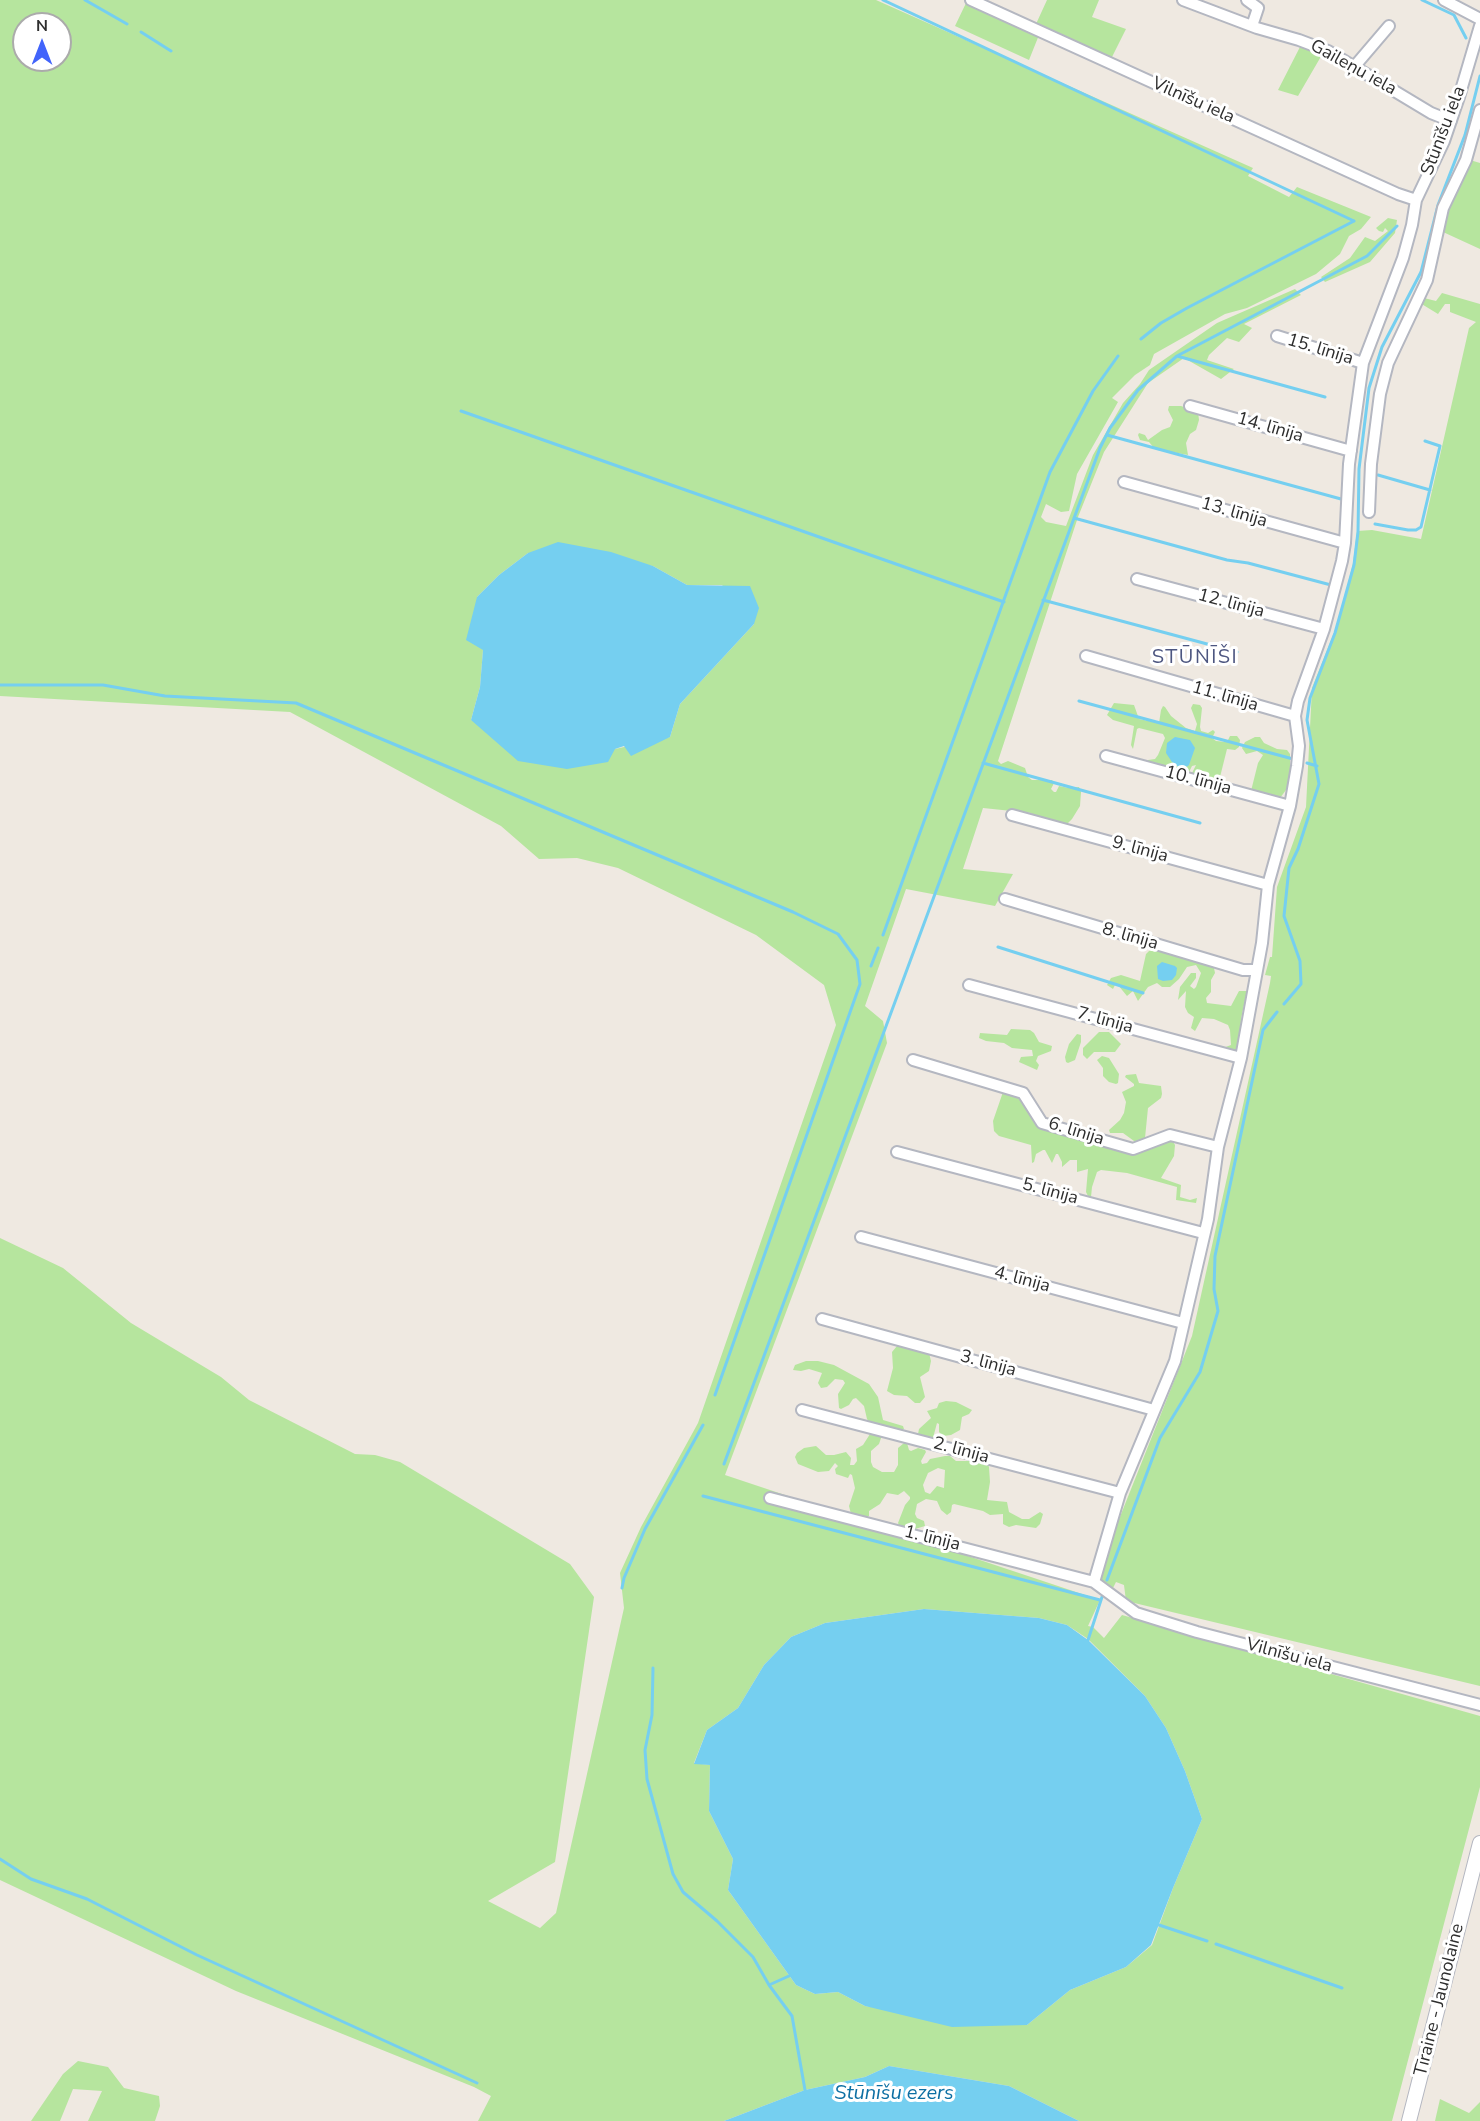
<!DOCTYPE html>
<meta charset="utf-8">
<style>
body{margin:0}
#map{position:relative;width:1480px;height:2121px;overflow:hidden;background:#efe9e1;font-family:"Nunito Sans",sans-serif}
canvas{display:block}
.north{position:absolute;left:12px;top:12px;width:60px;height:60px;box-sizing:border-box;background:#fff;border:2px solid #ababab;border-radius:50%;rotate:0deg;font-size:16px;font-weight:700;line-height:24px;text-align:center;color:#2e2e2e}
.north::after{content:'';display:block;margin:auto;width:21px;height:27px;background:#4264fb;clip-path:polygon(50% 0,100% 100%,50% 72%,0 100%)}
</style>
<div id="map">
<canvas width="1480" height="2121"></canvas>
<div class="north">N</div>
</div>
<script>
const g = document.querySelector('canvas').getContext('2d');
g.lineJoin = 'round';
function fill(path, color) {
  g.fillStyle = color;
  g.fill(path, 'evenodd');
}
function shape(rows) {
  const path = new Path2D();
  for (const r of rows) {
    path.moveTo(r[0], r[1]);
    for (let i = 2; i < r.length; i += 2) path.lineTo(r[i], r[i + 1]);
  }
  return path;
}
function stroke(path, color, width, dash) {
  g.strokeStyle = color;
  g.lineWidth = width;
  g.lineCap = dash ? 'butt' : 'round';
  g.setLineDash(dash || []);
  g.stroke(path);
}
function label(font, color, halo, rows, align = 'center') {
  g.font = font + ' "Nunito Sans",sans-serif';
  g.lineWidth = 6;
  g.setLineDash([]);
  g.textBaseline = 'middle';
  g.strokeStyle = halo;
  g.fillStyle = color;
  for (const [text, x, y, turn = 0] of rows) {
    g.save();
    g.translate(x, y);
    g.rotate((+turn || 0) * Math.PI / 180);
    g.textAlign = isNaN(turn) ? turn : align;
    if (halo) g.strokeText(text, 0, 0);
    g.fillText(text, 0, 0);
    g.restore();
  }
}
const green = shape([
 [0,0,876,0,1253,168,1248,176,1289,197,1297,187,1371,217,1361,229,1349,236,1340,254,1316,274,1247,308,1225,314,1154,354,1150,365,1135,375,1112,398,1118,402,1077,474,1069,511,1061,512,1046,504,1041,517,1046,522,1066,526,1093,455,1123,403,1140,384,1149,370,1217,323,1295,289,1301,295,1244,324,1252,328,1239,342,1227,338,1209,355,1207,360,1234,369,1221,379,1184,358,1148,383,1104,452,1078,517,998,761,1001,764,1008,761,1025,768,1028,777,1032,780,1052,780,1054,783,1051,789,1054,792,1056,792,1059,786,1069,788,1079,787,1081,792,1080,806,1072,819,1065,826,1035,816,1031,813,983,808,963,869,1013,874,995,906,906,889,865,1006,883,1021,887,1043,725,1475,1100,1600,1088,1626,1093,1627,1104,1638,1122,1615,1480,1716,1480,1787,1392,2121,1079,2121,1009,2086,889,2066,865,2077,805,2090,724,2121,478,2121,491,2096,474,2087,236,1991,0,1880,0,1238,63,1268,131,1323,221,1377,249,1400,355,1454,375,1455,400,1462,570,1564,594,1597,555,1862,488,1901,540,1928,556,1913,624,1608,620,1573,641,1527,698,1423,836,1025,824,985,756,935,618,868,577,858,539,859,501,826,290,712,0,696],
 [24,24,60,24,60,60,24,60],
 [528,553,653,566,687,585,722,585,754,624,680,704,670,737,615,749,471,720,480,687,483,650,477,597,499,575],
 [924,1609,1039,1618,1067,1625,1088,1639,1145,1696,1166,1728,1185,1771,1202,1819,1173,1888,1152,1945,1126,1967,1070,1990,1027,2025,865,2006,838,1992,815,1994,796,1985,728,1890,733,1859,709,1811,710,1765,694,1763,707,1730,738,1708,764,1665,791,1637,825,1623],
 [1047,0,1099,0,1092,17,1126,29,1111,59,1036,24],
 [967,1,1039,35,1029,60,955,26],
 [1301,45,1323,53,1298,96,1278,90],
 [1470,160,1480,163,1480,249,1443,232,1447,212],
 [1388,218,1397,220,1395,233,1370,262,1325,282,1321,277,1350,258,1365,237,1375,241,1388,231,1385,228,1383,232,1379,231,1376,228],
 [1442,293,1480,304,1480,1686,1126,1601,1124,1585,1116,1582,1112,1590,1094,1582,1192,1336,1270,983,1271,976,1265,975,1270,957,1272,957,1277,887,1306,807,1312,688,1339,620,1353,563,1357,531,1372,530,1421,539,1469,328,1476,322,1450,312,1450,304,1445,304,1438,314,1420,303,1424,298,1436,301],
 [1169,406,1181,406,1198,412,1199,420,1196,430,1190,434,1186,443,1188,455,1155,449,1149,442,1140,440,1138,435,1139,433,1145,435,1148,440,1162,430,1170,427,1173,420,1168,410],
 [1114,703,1134,705,1139,719,1159,723,1161,710,1163,706,1165,707,1171,716,1186,728,1195,731,1197,724,1191,708,1193,704,1200,705,1202,708,1200,727,1201,731,1208,733,1213,730,1215,732,1212,738,1216,741,1227,742,1230,736,1237,736,1240,740,1239,747,1235,750,1227,749,1219,781,1217,782,1191,775,1196,765,1192,766,1189,772,1181,774,1151,765,1147,762,1148,760,1155,759,1158,755,1165,738,1163,734,1139,728,1137,729,1133,749,1131,745,1134,726,1113,720,1107,715],
 [1255,737,1260,737,1264,743,1277,749,1287,750,1290,754,1290,776,1286,790,1280,798,1251,791,1258,763,1263,755,1257,751,1246,754,1242,748,1245,742],
 [1151,949,1196,960,1214,968,1215,973,1211,980,1211,992,1206,998,1207,1003,1231,1006,1239,991,1247,991,1241,1019,1240,1042,1236,1050,1220,1049,1231,1045,1230,1030,1228,1025,1214,1019,1202,1018,1195,1031,1191,1028,1194,1017,1188,1013,1185,1007,1186,991,1178,1000,1180,987,1191,973,1196,973,1196,978,1190,986,1194,989,1196,987,1201,973,1196,965,1187,967,1179,979,1170,987,1162,987,1157,983,1148,987,1138,1001,1133,991,1127,996,1118,985,1115,985,1113,989,1107,985,1111,978,1121,975,1140,981,1146,954],
 [1011,1029,1030,1030,1034,1033,1039,1042,1052,1046,1051,1051,1038,1056,1036,1061,1039,1065,1037,1070,1019,1062,1021,1057,1033,1056,1032,1050,1012,1048,1004,1043,986,1041,979,1038,980,1033,1007,1035],
 [1099,1032,1109,1032,1121,1044,1115,1052,1094,1052,1087,1059,1083,1055,1083,1048],
 [1077,1034,1081,1035,1081,1042,1075,1060,1068,1063,1066,1062,1065,1057,1069,1044],
 [1102,1056,1109,1058,1119,1074,1118,1083,1116,1084,1109,1082,1103,1076,1103,1068,1097,1060],
 [1136,1074,1139,1083,1161,1086,1162,1094,1161,1098,1148,1108,1145,1138,1139,1141,1134,1141,1123,1133,1110,1133,1109,1130,1120,1120,1124,1113,1126,1102,1122,1092,1134,1086,1134,1084,1125,1077,1126,1075],
 [1003,1092,1022,1097,1032,1115,1137,1151,1172,1140,1175,1145,1174,1156,1161,1178,1181,1185,1180,1197,1190,1200,1197,1198,1196,1203,1176,1200,1177,1187,1127,1173,1101,1170,1097,1172,1092,1187,1091,1197,1089,1198,1086,1192,1088,1169,1077,1172,1077,1160,1070,1160,1062,1167,1062,1162,1058,1154,1056,1154,1052,1163,1045,1150,1043,1150,1036,1154,1034,1162,1032,1163,1031,1145,999,1136,994,1131,993,1121],
 [897,1346,929,1353,931,1361,929,1371,920,1377,925,1397,920,1403,915,1403,907,1396,894,1395,887,1391,893,1368,892,1352],
 [806,1361,818,1361,834,1365,869,1384,878,1397,883,1420,903,1426,904,1429,900,1431,872,1426,867,1419,864,1406,856,1398,853,1399,849,1405,841,1409,839,1408,838,1394,845,1383,843,1380,835,1379,827,1387,821,1388,818,1383,822,1373,809,1369,801,1371,793,1370,795,1365],
 [946,1401,956,1402,972,1410,969,1414,962,1417,960,1430,951,1435,943,1436,939,1432,939,1424,937,1423,933,1438,928,1439,918,1434,919,1429,931,1418,927,1411,937,1408,939,1403],
 [870,1434,882,1435,879,1444,871,1451,871,1462,873,1467,882,1472,894,1472,898,1465,898,1448,904,1443,907,1443,909,1450,911,1451,918,1448,925,1450,926,1452,921,1461,922,1464,927,1463,930,1459,945,1456,950,1456,956,1461,980,1461,987,1463,989,1467,990,1482,987,1500,1007,1502,1009,1512,1022,1519,1029,1519,1040,1512,1043,1514,1040,1524,1036,1528,1016,1525,1009,1527,1003,1524,1003,1514,990,1515,983,1511,954,1504,952,1505,951,1512,947,1515,941,1510,937,1501,926,1499,917,1504,915,1514,917,1518,924,1521,925,1526,915,1529,899,1525,898,1523,905,1505,910,1499,910,1497,904,1491,898,1495,887,1493,880,1504,869,1511,869,1516,867,1517,851,1514,849,1506,855,1488,852,1475,850,1474,848,1478,836,1474,835,1469,838,1466,835,1463,829,1471,818,1472,798,1464,795,1457,797,1453,804,1448,816,1446,826,1455,834,1455,846,1452,851,1458,850,1465,854,1465,857,1461,856,1449,863,1445],
 [938,1468,945,1470,944,1488,937,1486,930,1494,925,1492,923,1485,928,1473],
 [78,2061,108,2067,124,2088,159,2096,160,2106,155,2121,88,2121,102,2091,73,2089,60,2121,31,2121,63,2074],
 [1440,2099,1469,2113,1480,2102,1480,2121,1435,2121]
]);
const water = shape([
 [558,542,611,552,653,566,687,585,750,586,759,608,754,624,680,704,670,737,631,756,624,746,615,749,608,762,567,769,518,761,471,720,480,687,483,650,466,640,477,597,499,575,528,553],
 [1175,737,1190,740,1195,748,1189,765,1185,768,1180,768,1172,762,1166,753,1167,743],
 [1162,962,1175,966,1177,968,1176,975,1172,980,1163,981,1158,979,1157,966],
 [924,1609,1039,1618,1067,1625,1088,1640,1145,1696,1166,1728,1185,1771,1202,1819,1173,1888,1151,1945,1126,1967,1070,1990,1027,2025,952,2027,865,2006,838,1992,815,1994,796,1985,728,1890,733,1859,709,1811,710,1765,694,1764,707,1730,738,1708,764,1665,791,1637,825,1623],
 [889,2066,1009,2086,1079,2121,724,2121,805,2090,865,2077]
]);
const stream = shape([
 [85,0,127,24],
 [883,0,1354,221],
 [1422,0,1454,15,1466,38],
 [141,32,171,51],
 [1141,339,1161,323,1187,308,1354,221],
 [1177,356,1325,397],
 [461,411,1004,602],
 [1107,435,1341,499],
 [1378,475,1430,490],
 [1074,518,1227,560,1248,563,1331,585],
 [1375,524,1408,530,1416,530,1421,527,1440,446,1425,441],
 [1043,600,1237,652],
 [0,685,103,685,165,696,296,703,793,912,838,934,857,960,860,984,715,1395],
 [1079,701,1293,759],
 [983,763,1200,823],
 [1307,763,1317,766],
 [883,935,1050,472,1093,391,1118,356],
 [998,947,1143,993],
 [871,966,878,948],
 [1284,1004,1301,984,1300,961,1284,916,1289,868,1298,849,1319,784,1307,720,1310,698,1335,633,1354,565,1358,532,1359,469,1369,388,1382,347,1421,272,1438,205,1465,135,1480,76],
 [724,1464,1100,448,1110,428,1138,390,1177,356,1367,256,1397,226],
 [703,1496,1100,1600],
 [1107,1580,1160,1438,1200,1372,1218,1311,1214,1289,1215,1256,1263,1030,1277,1012],
 [622,1588,624,1578,645,1529,703,1425],
 [1088,1640,1102,1597],
 [653,1668,652,1715,645,1750,647,1779,673,1874,683,1892,717,1921,753,1957,769,1985],
 [0,1859,31,1879,87,1899,197,1955,477,2083],
 [1159,1925,1207,1941],
 [1216,1944,1342,1988],
 [789,1976,769,1985,792,2016,805,2090]
]);
const minor = shape([
 [971,0,1398,194,1416,200],
 [1183,0,1257,28,1299,40,1328,51,1431,113,1451,121],
 [1247,0,1258,8,1252,26],
 [1444,0,1480,19],
 [1480,26,1459,97,1444,141,1416,200,1412,225,1403,258,1363,363,1349,464,1345,543,1342,561,1324,629,1298,701,1295,716,1299,746,1297,766,1290,806,1268,885,1262,943,1241,1058,1218,1147,1208,1219,1175,1361,1120,1493,1094,1582,1136,1613,1197,1632,1480,1705],
 [1354,67,1389,26],
 [1277,336,1363,363],
 [1190,406,1351,451],
 [1124,482,1345,543],
 [1369,512,1371,464,1380,394,1388,363,1427,280,1443,208,1466,160,1480,110],
 [1137,579,1324,629],
 [1086,656,1295,716],
 [1106,756,1290,806],
 [1012,815,1268,885],
 [1005,899,1243,970,1257,970],
 [969,985,1241,1058],
 [913,1060,1023,1093,1042,1123,1133,1149,1170,1135,1218,1147],
 [897,1152,1203,1233],
 [861,1237,1183,1323],
 [822,1319,1154,1410],
 [802,1410,1120,1493],
 [770,1498,1094,1582]
]);
const secondary = shape([
 [1409,2121,1480,1843]
]);
const streetNames = [
 ["Gaileņu iela",1353,68,29],
 ["Vilnīšu iela",1193,101,24],
 ["Stūnīšu iela",1444,131,-69],
 ["15. līnija",1320,350,17],
 ["14. līnija",1270,428,16],
 ["13. līnija",1234,513,16],
 ["12. līnija",1231,604,15],
 ["11. līnija",1225,697,16],
 ["10. līnija",1198,781,15],
 ["9. līnija",1140,850,15],
 ["8. līnija",1130,937,16],
 ["7. līnija",1105,1021,15],
 ["6. līnija",1076,1132,17],
 ["5. līnija",1050,1192,15],
 ["4. līnija",1022,1280,15],
 ["3. līnija",988,1364,15],
 ["2. līnija",961,1451,15],
 ["1. līnija",932,1539,14],
 ["Vilnīšu iela",1289,1656,15],
 ["Tīraine - Jaunolaine",1440,2000,-76]
];
const neighbourhoodNames = [
 ["STŪNĪŠI",1195,658]
];
const waterNames = [
 ["Stūnīšu ezers",894,2094]
];
fill(green, '#b6e59e');
fill(water, '#75cff0');
stroke(stream, '#75cff0', 3);
stroke(minor, '#b4b7c1', 14);
stroke(secondary, '#b4b7c1', 16);
stroke(minor, '#fff', 10);
stroke(secondary, '#fff', 14);
label('18px', '#2e2e2e', '#fff', streetNames);
g.letterSpacing = '1.5px';
label('20px', '#4d5680', '#fff', neighbourhoodNames);
g.letterSpacing = '0px';
label('italic 20px', '#0d6fa3', '#fff', waterNames);
</script>
